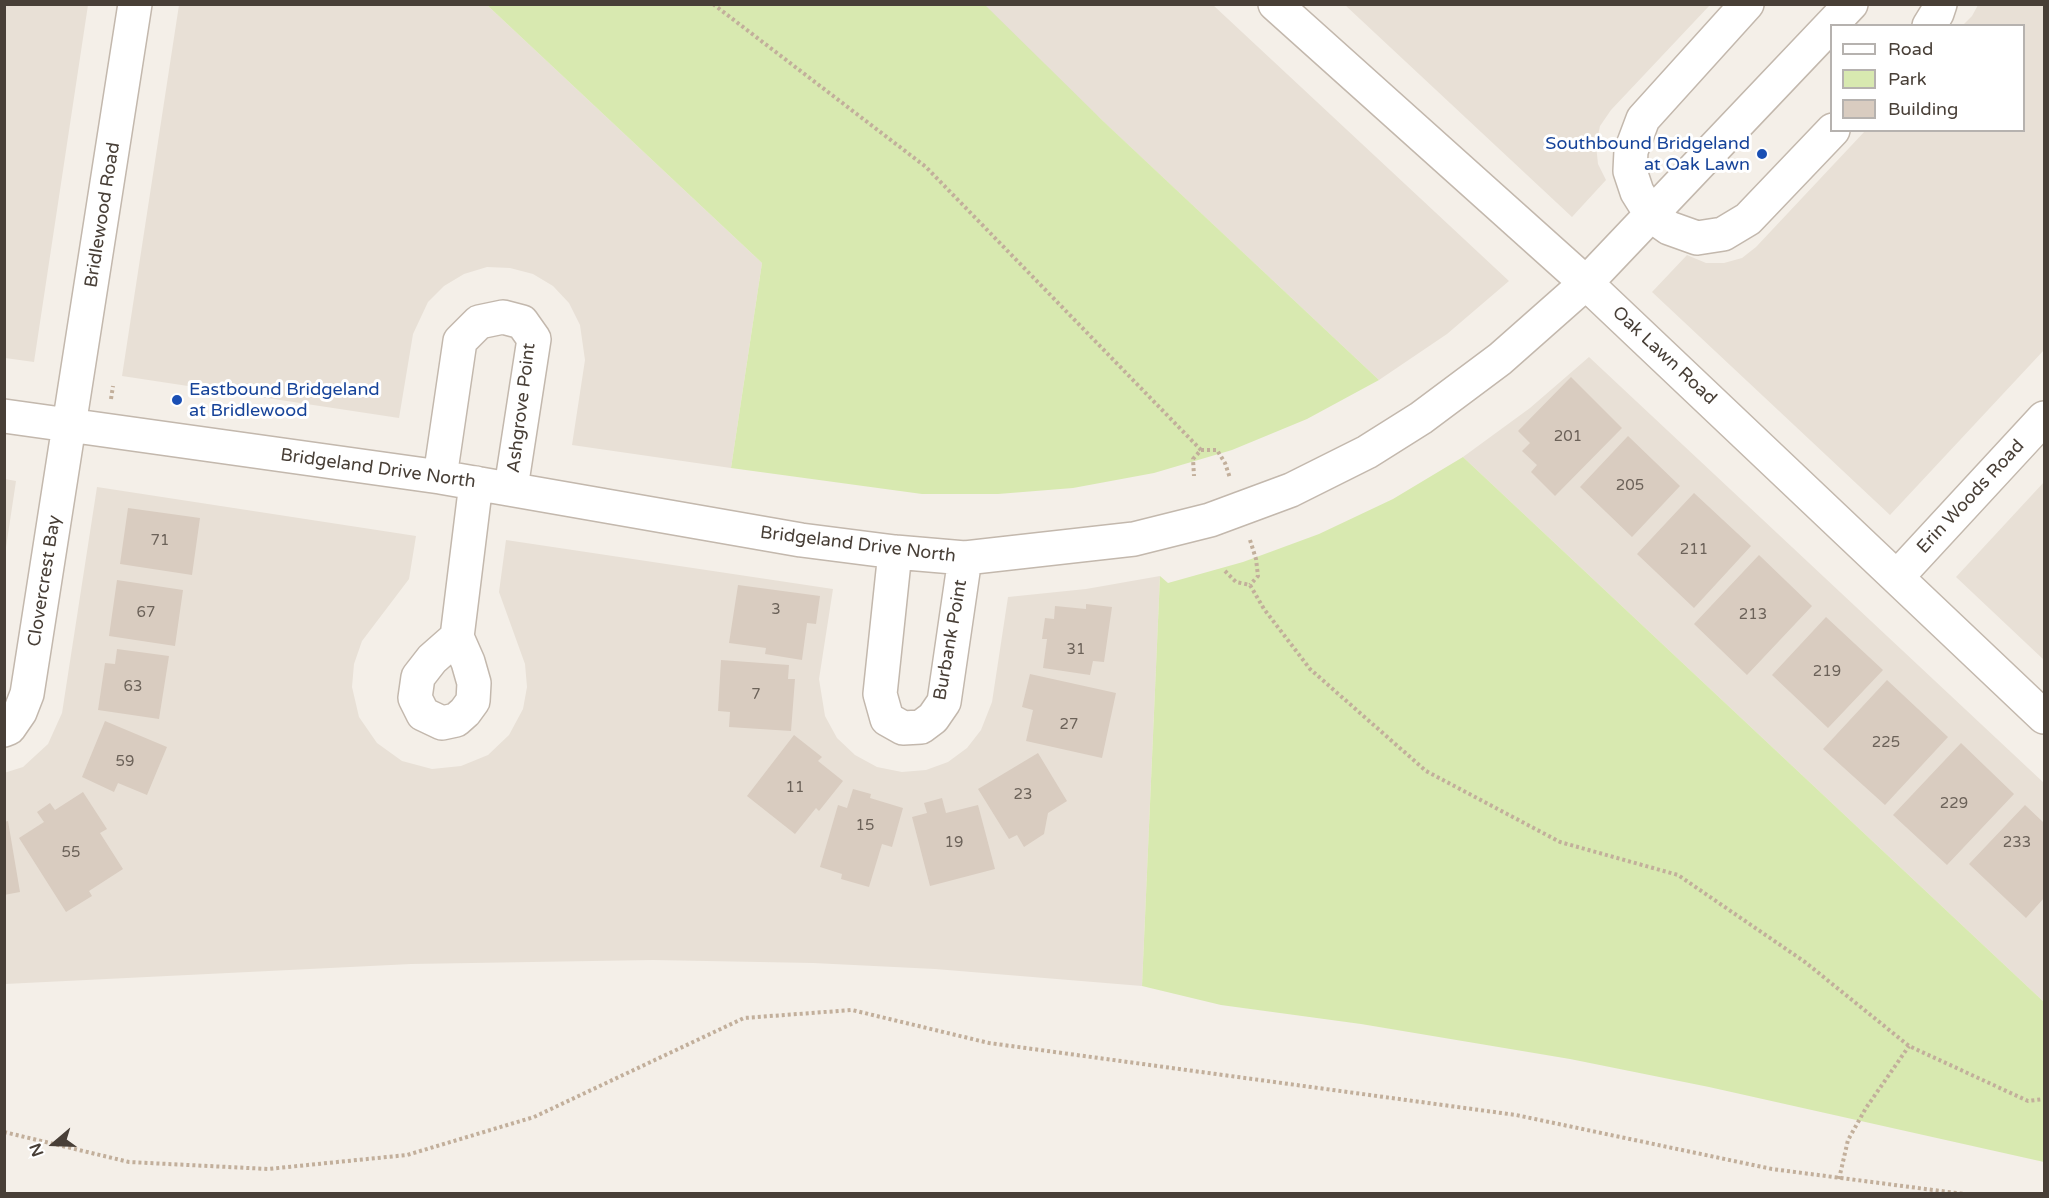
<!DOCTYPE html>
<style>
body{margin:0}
#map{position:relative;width:2049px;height:1198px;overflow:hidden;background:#f4efe8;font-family:"Varela Round",sans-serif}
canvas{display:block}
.frame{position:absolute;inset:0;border:6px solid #483f37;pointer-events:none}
.legend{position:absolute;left:1830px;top:24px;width:195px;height:108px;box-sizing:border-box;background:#fff;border:2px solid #b6b2af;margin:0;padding:8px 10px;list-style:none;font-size:18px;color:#483f37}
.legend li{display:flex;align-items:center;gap:12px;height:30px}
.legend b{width:30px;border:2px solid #b6b2af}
.north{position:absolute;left:24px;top:1114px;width:60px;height:60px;-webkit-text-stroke:4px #fff;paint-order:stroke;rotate:251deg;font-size:16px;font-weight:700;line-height:24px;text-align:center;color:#483f37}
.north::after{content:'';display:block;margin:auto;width:21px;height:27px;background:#483f37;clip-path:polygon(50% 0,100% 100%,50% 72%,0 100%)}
</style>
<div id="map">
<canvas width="2049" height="1198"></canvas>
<div class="frame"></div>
<ul class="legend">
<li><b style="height:8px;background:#fff"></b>Road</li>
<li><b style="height:16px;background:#d8e9b0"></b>Park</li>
<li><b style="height:16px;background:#d9ccc0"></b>Building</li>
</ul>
<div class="north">N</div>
</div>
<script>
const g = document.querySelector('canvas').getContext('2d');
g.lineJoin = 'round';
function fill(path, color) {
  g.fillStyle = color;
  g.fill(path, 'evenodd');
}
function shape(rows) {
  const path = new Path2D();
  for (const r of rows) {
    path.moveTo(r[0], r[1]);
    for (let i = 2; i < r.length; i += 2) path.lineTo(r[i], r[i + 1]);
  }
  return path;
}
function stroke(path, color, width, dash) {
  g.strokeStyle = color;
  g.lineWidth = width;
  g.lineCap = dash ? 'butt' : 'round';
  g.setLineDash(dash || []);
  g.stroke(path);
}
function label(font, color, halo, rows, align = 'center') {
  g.font = font + ' "Varela Round",sans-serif';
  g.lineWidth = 6;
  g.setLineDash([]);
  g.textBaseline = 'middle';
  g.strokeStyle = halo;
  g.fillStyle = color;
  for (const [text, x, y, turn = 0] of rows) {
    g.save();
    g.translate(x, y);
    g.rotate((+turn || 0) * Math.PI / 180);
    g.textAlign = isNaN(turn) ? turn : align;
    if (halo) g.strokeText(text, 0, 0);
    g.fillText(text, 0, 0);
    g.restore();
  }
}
const residential = shape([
 [4,5,88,5,34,362,5,358],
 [179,5,487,5,762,263,731,468,572,445,585,360,580,325,569,303,553,286,533,274,510,268,487,267,464,274,444,286,428,302,413,334,399,418,122,376],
 [979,5,1213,5,1509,281,1447,334,1379,380],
 [1345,5,1710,5,1611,110,1600,126,1596,145,1598,164,1606,180,1572,217],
 [1978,5,2044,5,2044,350,1890,515,1652,292,1687,255,1706,263,1724,263,1742,258,1756,247,1865,131,2024,130,2024,26,1963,25,1972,16],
 [1589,357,2044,783,2044,1002,1463,457,1530,408],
 [5,479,16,481,5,554,4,479],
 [2044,482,2044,660,1956,577],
 [97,487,416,536,409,579,362,641,354,664,352,687,359,717,377,743,402,761,432,769,461,766,488,755,509,735,523,709,527,687,525,664,499,592,506,540,833,589,819,679,825,716,837,738,855,755,877,767,902,772,926,770,948,762,967,748,981,730,992,702,1008,597,1086,589,1160,576,1142,986,935,969,813,963,653,960,411,964,5,984,4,773,23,767,48,744,62,713]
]);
const green = shape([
 [487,5,985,5,1103,121,1379,380,1307,419,1232,450,1154,473,1073,488,998,494,922,494,731,468,762,263],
 [1463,457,2044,1002,2044,1162,1709,1087,1570,1059,1361,1024,1221,1005,1142,986,1160,576,1168,583,1243,562,1319,534,1393,499]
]);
const building = shape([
 [1571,377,1622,428,1555,496,1531,472,1537,465,1522,451,1530,443,1518,431],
 [1628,436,1680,486,1632,537,1580,487],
 [1694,493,1751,546,1694,608,1637,554],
 [128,508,200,518,192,575,120,564],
 [1759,555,1812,606,1747,675,1694,624],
 [117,580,183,590,175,646,109,636],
 [738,585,820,596,816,624,807,623,802,660,765,654,766,648,729,643],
 [1086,604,1112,607,1104,662,1093,661,1090,675,1043,668,1047,639,1042,639,1045,618,1054,619,1055,606,1086,609],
 [1826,617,1883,670,1828,728,1772,675],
 [117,649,169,656,159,719,98,710,105,663,115,664],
 [721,660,789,665,788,679,795,679,791,731,729,727,730,712,718,711],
 [1030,674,1116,693,1102,758,1026,741,1033,710,1022,707],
 [1887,680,1948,737,1885,805,1823,749],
 [105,721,167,747,147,795,118,783,114,792,82,777],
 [794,735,822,757,818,761,843,781,819,811,816,808,795,834,747,796],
 [1961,743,2014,794,1947,865,1893,815],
 [1038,753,1067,801,1048,813,1044,834,1024,847,1017,835,1009,839,978,789],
 [853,789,871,794,870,798,903,808,892,847,882,844,869,887,841,879,842,874,820,867,838,805,847,808],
 [83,792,107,829,100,833,123,869,89,891,92,896,66,912,19,838,44,822,37,812,50,803,55,810],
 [942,798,946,813,978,805,995,869,930,886,912,817,927,813,924,803],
 [2025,805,2044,823,2044,898,2026,918,1969,864],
 [8,821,20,892,4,895,4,822]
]);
const path = shape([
 [713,4,926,167,1201,450,1193,459,1194,476],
 [111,399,113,386],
 [1201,450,1217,450,1225,463,1230,478],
 [1250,540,1256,559,1258,576,1250,585],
 [1225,571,1236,582,1250,585,1264,609,1310,669,1426,771,1560,842,1678,875,1805,962,1909,1046,2028,1101,2044,1099],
 [4,1132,129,1162,268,1169,407,1155,534,1117,744,1018,852,1010,989,1043,1516,1115,1772,1169,1964,1194],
 [1839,1179,1848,1140,1866,1108,1909,1046]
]);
const minor = shape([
 [1275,4,1586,283,2044,717],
 [1747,4,1643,119,1631,151,1630,171,1637,192,1652,216,1669,228,1697,238,1723,234,1748,219,1833,130],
 [1929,26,1937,13,1940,4],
 [4,416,440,477,801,540,895,552,965,558,1134,539,1210,520,1291,490,1367,452,1421,418,1500,359,1586,283,1851,4],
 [440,477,460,341,479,322,503,317,522,322,534,339,511,488],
 [895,552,880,694,887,719,903,728,921,727,933,718,944,702,965,558],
 [1897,577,2044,418],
 [457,637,432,659,418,677,415,698,423,714,442,723,456,720,465,712,473,701,474,683,468,662,457,637,476,483],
 [4,730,9,728,20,712,27,694,135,4]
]);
const markers = [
 [1762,154,6,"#1a4fb4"],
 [177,400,6,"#1a4fb4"]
];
const numberNames = [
 ["201",1568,437],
 ["205",1630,486],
 ["71",160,541],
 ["211",1694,550],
 ["3",776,610],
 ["67",146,613],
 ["213",1753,615],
 ["31",1076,650],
 ["219",1827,672],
 ["63",133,687],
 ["7",756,695],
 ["27",1069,725],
 ["225",1886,743],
 ["59",125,762],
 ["11",795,788],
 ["23",1023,795],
 ["229",1954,804],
 ["15",865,826],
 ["19",954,843],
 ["233",2017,843],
 ["55",71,853]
];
const transitNames = [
 ["Southbound Bridgeland",1750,144],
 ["at Oak Lawn",1750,165],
 ["Eastbound Bridgeland",189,390,"left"],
 ["at Bridlewood",189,411,"left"]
];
const streetNames = [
 ["Bridlewood Road",103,215,-81],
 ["Oak Lawn Road",1664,356,43],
 ["Ashgrove Point",522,408,-83],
 ["Bridgeland Drive North",378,469,8],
 ["Erin Woods Road",1971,497,-47],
 ["Bridgeland Drive North",858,545,7],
 ["Clovercrest Bay",45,581,-81],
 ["Burbank Point",951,640,-80]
];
fill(residential, '#e8e0d6');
fill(green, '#d8e9b0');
fill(building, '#d9ccc0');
stroke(minor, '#c3b8ad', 36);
stroke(path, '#c2af9b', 4, [3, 3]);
stroke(minor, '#fff', 33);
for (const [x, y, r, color] of markers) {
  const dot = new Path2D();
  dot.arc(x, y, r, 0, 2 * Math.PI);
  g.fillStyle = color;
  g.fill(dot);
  stroke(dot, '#fff', 2);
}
label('15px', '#6c6259', null, numberNames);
label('18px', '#164399', '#fff', transitNames, 'right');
label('18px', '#483f37', '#fff', streetNames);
</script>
